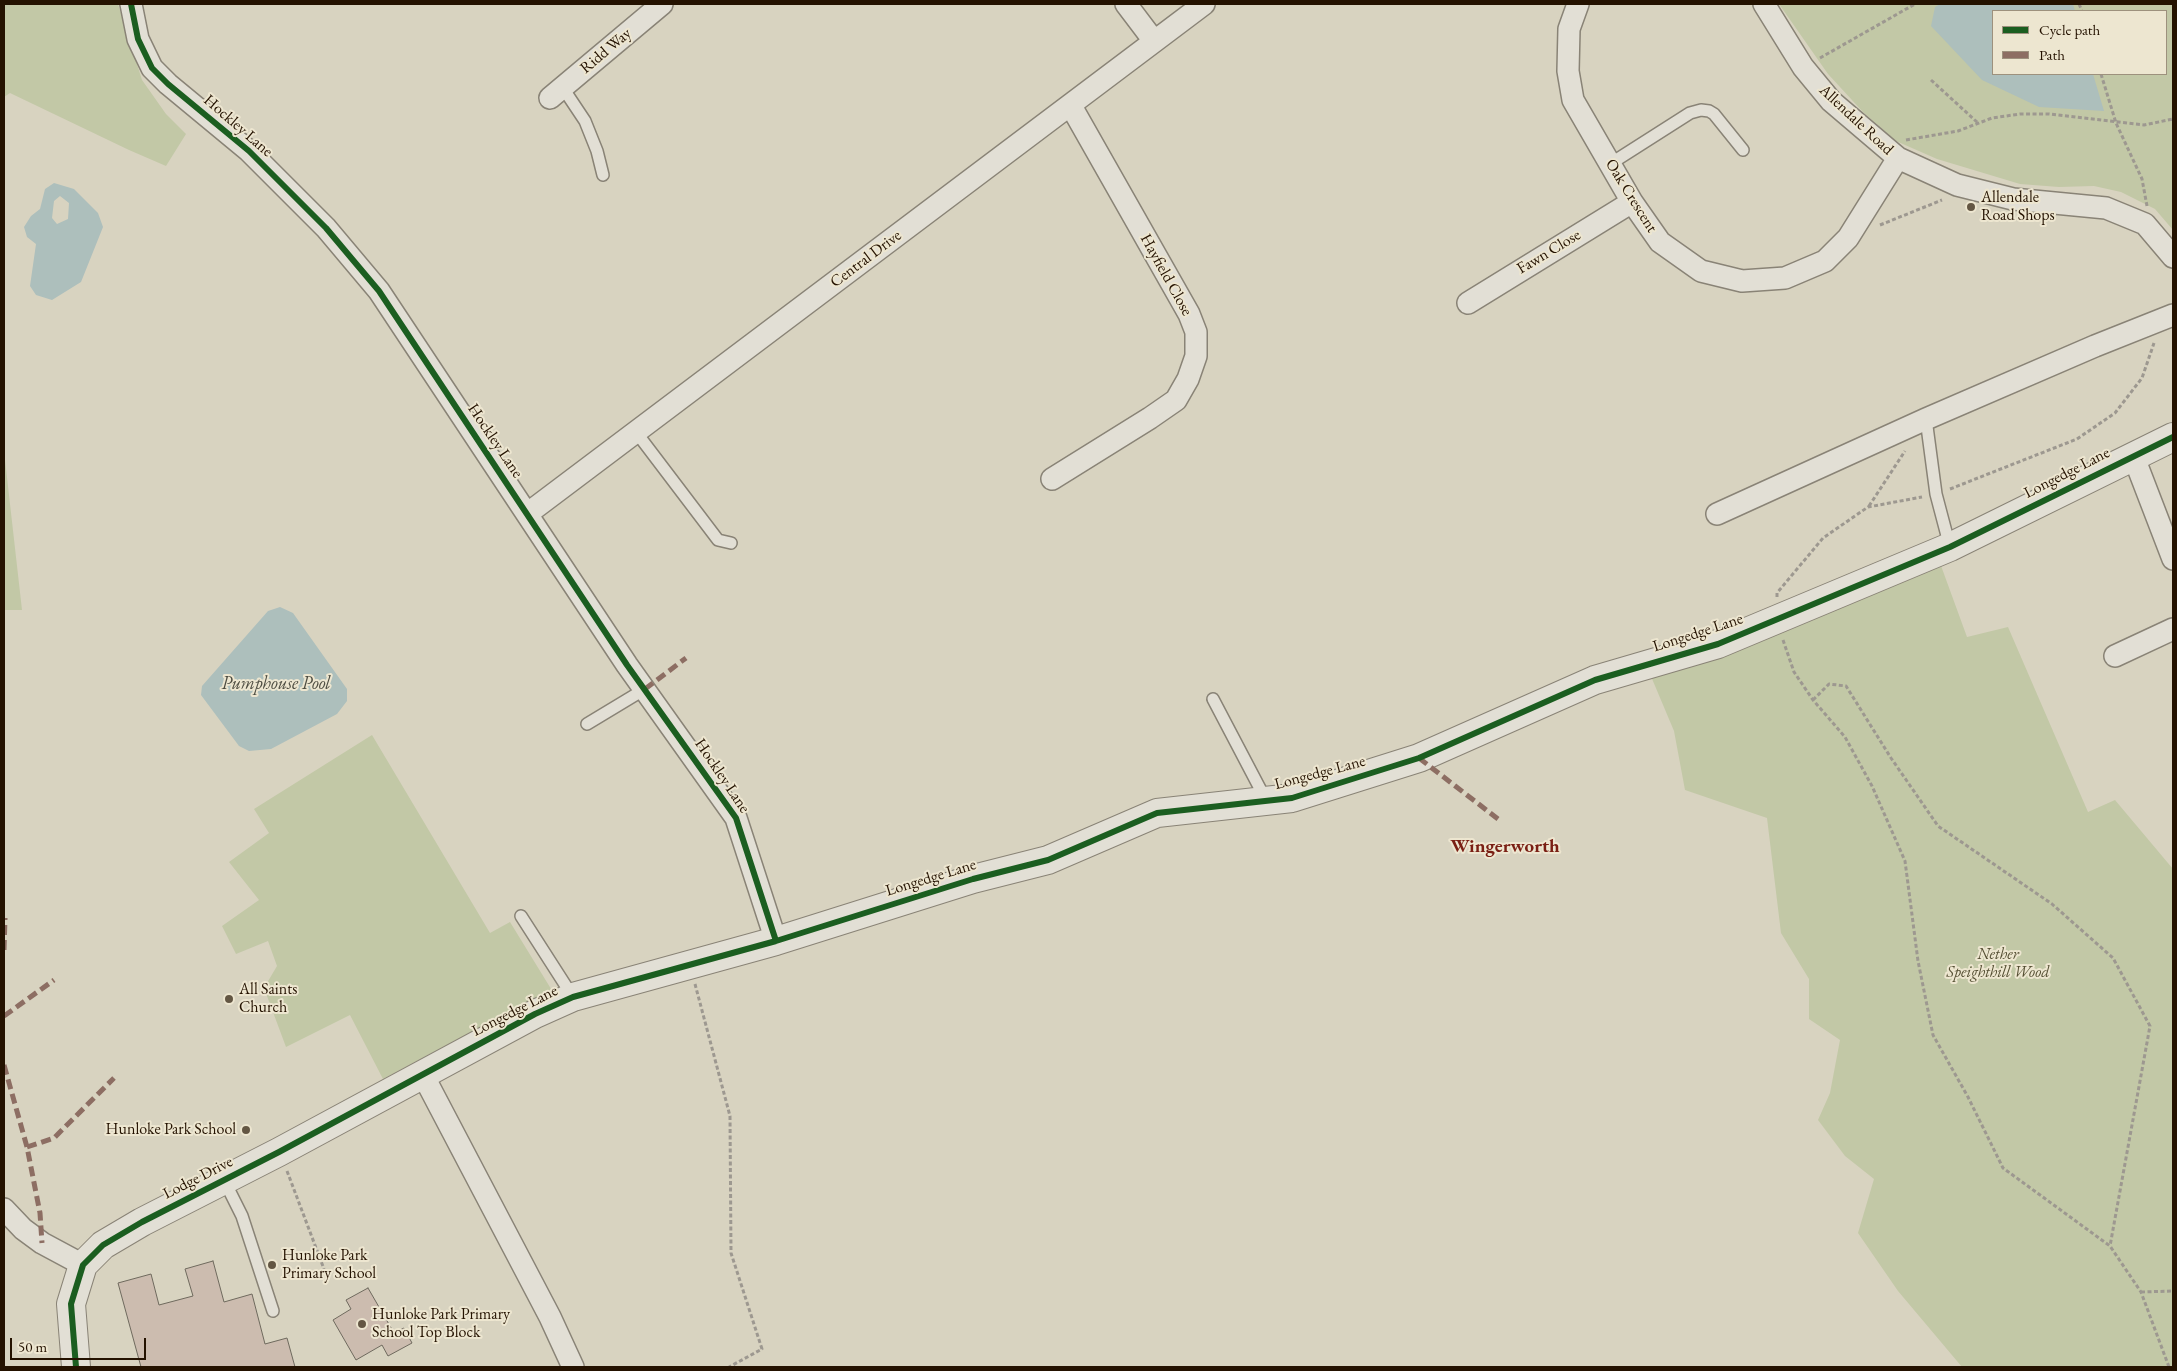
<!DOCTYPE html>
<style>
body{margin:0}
#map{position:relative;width:2177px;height:1371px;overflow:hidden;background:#d8d3c0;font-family:"EB Garamond",serif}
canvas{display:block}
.frame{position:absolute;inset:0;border:5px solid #241200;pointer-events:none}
.legend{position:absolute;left:1992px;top:10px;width:175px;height:65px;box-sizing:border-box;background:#ede6d0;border:1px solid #9d917d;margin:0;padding:6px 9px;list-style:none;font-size:15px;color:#241200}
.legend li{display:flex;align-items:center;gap:10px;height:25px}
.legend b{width:25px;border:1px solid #9d917d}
.scale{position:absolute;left:10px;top:1338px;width:136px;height:22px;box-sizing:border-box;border:2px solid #241200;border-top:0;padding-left:6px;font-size:15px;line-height:18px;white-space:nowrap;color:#241200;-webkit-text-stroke:4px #ede6d0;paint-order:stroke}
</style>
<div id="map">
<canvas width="2177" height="1371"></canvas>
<div class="frame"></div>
<ul class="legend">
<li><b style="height:6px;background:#1b5e20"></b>Cycle path</li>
<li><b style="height:6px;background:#8d6e63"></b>Path</li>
</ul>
<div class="scale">50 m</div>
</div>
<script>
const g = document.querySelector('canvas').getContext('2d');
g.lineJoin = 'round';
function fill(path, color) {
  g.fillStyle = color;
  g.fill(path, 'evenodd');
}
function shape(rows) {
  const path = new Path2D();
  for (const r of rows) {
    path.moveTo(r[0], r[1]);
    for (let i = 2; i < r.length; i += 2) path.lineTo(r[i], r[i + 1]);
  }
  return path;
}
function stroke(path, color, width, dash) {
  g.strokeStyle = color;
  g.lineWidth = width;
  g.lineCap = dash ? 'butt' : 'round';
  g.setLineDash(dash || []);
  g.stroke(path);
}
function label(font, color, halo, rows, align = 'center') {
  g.font = font + ' "EB Garamond",serif';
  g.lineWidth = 4;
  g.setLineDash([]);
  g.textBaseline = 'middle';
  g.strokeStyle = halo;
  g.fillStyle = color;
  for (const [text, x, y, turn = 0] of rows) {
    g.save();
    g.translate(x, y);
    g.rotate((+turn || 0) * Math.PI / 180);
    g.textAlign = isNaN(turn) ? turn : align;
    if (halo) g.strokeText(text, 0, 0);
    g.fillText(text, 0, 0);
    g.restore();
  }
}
const green = shape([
 [4,4,118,4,142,80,166,114,186,134,166,166,129,150,10,93,4,97],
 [1779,4,2173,4,2173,230,2155,209,2121,192,2094,186,2059,187,2020,184,1937,159,1896,141,1863,112,1828,74],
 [1993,11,2166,11,2166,74,1993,74],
 [4,451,22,610,4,610],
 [1940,563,1967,637,2008,627,2088,812,2115,800,2173,869,2173,1367,1962,1367,1898,1291,1858,1233,1874,1179,1845,1156,1818,1120,1830,1093,1840,1040,1809,1019,1809,979,1781,933,1767,818,1685,790,1674,731,1650,674],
 [372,735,490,933,510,922,556,997,464,1036,383,1079,350,1015,286,1047,264,988,277,966,268,941,236,954,222,926,259,900,229,862,269,833,254,809]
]);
const water = shape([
 [1940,4,2073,4,2075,11,1993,11,1993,74,2093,74,2104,111,2039,107,1982,80,1931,26,1935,7],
 [54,183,74,189,98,213,103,227,81,282,52,300,36,295,30,286,36,244,27,237,24,227,31,216,40,209,45,189],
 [60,196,69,203,68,219,57,224,52,218,54,201],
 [280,607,293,613,347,689,347,701,337,714,271,749,249,751,239,746,201,695,202,686,268,611]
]);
const building = shape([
 [213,1261,224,1302,252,1294,265,1344,287,1338,295,1367,141,1367,118,1283,151,1274,159,1305,193,1296,185,1269,213,1261],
 [368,1288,394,1333,404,1328,412,1343,388,1356,382,1345,356,1360,333,1320,351,1309,346,1300,368,1288]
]);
const path = shape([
 [2079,4,2082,11],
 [1820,58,1915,4],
 [2101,74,2116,123,2142,179,2147,206],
 [1931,80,1978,123],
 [1906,140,1958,131,1992,118,2020,114,2049,114,2144,125,2173,119],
 [1880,225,1942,200],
 [1950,489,2077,439,2115,413,2142,378,2154,343],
 [1869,506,1905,451],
 [1777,597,1777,593,1823,538,1868,507,1922,497],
 [1783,640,1794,672,1813,700,1845,737,1872,786,1905,861,1918,961,1933,1035,1968,1097,2003,1168,2110,1246,2141,1292,2169,1367],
 [1813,700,1829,684,1846,686,1891,758,1938,826,2052,904,2113,958,2150,1026,2110,1246],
 [695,984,730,1116,731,1253,762,1349,729,1367],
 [287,1171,324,1269],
 [2141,1292,2173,1291]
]);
const service = shape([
 [563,88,585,121,597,151,603,175],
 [1610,164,1690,113,1701,110,1709,111,1714,114,1743,150],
 [1926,419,1936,494,1950,547],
 [636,432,718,540,731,543],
 [1213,699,1266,800],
 [587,724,645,689],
 [521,916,573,997],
 [224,1180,242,1216,273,1311]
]);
const minor = shape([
 [131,4,138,39,152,68,168,84,249,151,326,228,379,291,627,665,736,818,776,941],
 [1126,4,1154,41],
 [1578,4,1569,29,1568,71,1573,100,1632,202,1660,242,1701,271,1742,281,1785,278,1825,261,1848,238,1898,158],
 [1764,4,1803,67,1831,101,1898,158,1957,185,2013,199,2106,208,2145,224,2173,257],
 [550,98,662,4],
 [1468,303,1632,202],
 [2133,455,2173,559],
 [1052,479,1150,418,1176,400,1188,379,1196,356,1196,332,1189,314,1071,106],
 [527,514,1204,4],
 [1717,514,1926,419,2095,346,2173,315],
 [2115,656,2173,629],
 [423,1075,550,1317,573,1367],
 [4,1209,23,1229,42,1243,83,1265]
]);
const tertiary = shape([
 [76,1367,71,1304,83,1265,103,1245,142,1222,279,1152,535,1014,573,997,776,941,973,879,1048,860,1157,813,1292,798,1419,758,1595,680,1718,644,1950,547,2173,437]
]);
const quiet = shape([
 [645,689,686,658],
 [1419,758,1498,819],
 [4,950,5,918],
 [4,1016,54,980],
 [4,1065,27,1147,40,1213,42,1243],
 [27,1147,54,1138,114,1078]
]);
const cycleway = shape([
 [131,4,138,39,152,68,168,84,249,151,326,228,379,291,627,665,736,818,776,941],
 [76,1367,71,1304,83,1265,103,1245,142,1222,279,1152,535,1014,573,997,776,941,973,879,1048,860,1157,813,1292,798,1419,758,1595,680,1718,644,1950,547,2173,437]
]);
const markers = [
 [1971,207,5,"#635643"],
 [229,999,5,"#635643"],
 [246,1130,5,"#635643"],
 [272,1265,5,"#635643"],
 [362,1324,5,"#635643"]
];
const streetNames = [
 ["Ridd Way",606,51,-40],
 ["Allendale Road",1856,120,43],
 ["Hockley Lane",238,126,41],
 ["Oak Crescent",1631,196,58],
 ["Fawn Close",1549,252,-31],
 ["Central Drive",866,259,-37],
 ["Hayfield Close",1166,275,61],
 ["Hockley Lane",495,441,56],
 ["Longedge Lane",2067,473,-27],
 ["Longedge Lane",1698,633,-18],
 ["Longedge Lane",1320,773,-15],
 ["Hockley Lane",722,776,56],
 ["Longedge Lane",931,878,-17],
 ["Longedge Lane",515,1011,-27],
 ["Lodge Drive",198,1178,-27]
];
const poiNames = [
 ["Allendale",1981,198],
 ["Road Shops",1981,216],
 ["All Saints",239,990],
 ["Church",239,1008],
 ["Hunloke Park School",236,1130,"right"],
 ["Hunloke Park",282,1256],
 ["Primary School",282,1274],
 ["Hunloke Park Primary",372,1315],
 ["School Top Block",372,1333]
];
const parkNames = [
 ["Nether",1998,955],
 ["Speighthill Wood",1998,973]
];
const waterNames = [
 ["Pumphouse Pool",276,684]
];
const quarterNames = [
 ["Wingerworth",1505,847]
];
fill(green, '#c2c8a6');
fill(water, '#adbfbc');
fill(building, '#ccbcaf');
stroke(building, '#6e695d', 1);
stroke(service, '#898376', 14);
stroke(minor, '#898376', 24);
stroke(tertiary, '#898376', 30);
stroke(path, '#9d9890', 3, [4, 2.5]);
stroke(service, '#e2dfd5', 11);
stroke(minor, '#e2dfd5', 21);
stroke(tertiary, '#e2dfd5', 28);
stroke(quiet, '#8d6e63', 5, [10, 5]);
stroke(cycleway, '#1b5e20', 6);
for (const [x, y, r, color] of markers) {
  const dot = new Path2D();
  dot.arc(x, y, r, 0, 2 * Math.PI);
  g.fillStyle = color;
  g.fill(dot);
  stroke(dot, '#ede6d0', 2);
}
label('16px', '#241200', '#ede6d0', streetNames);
label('16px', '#241200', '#ede6d0', poiNames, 'left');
label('italic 16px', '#554f33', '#ede6d0', parkNames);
label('italic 18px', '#4d4c41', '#ede6d0', waterNames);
label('bold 19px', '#7a1f14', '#ede6d0', quarterNames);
</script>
